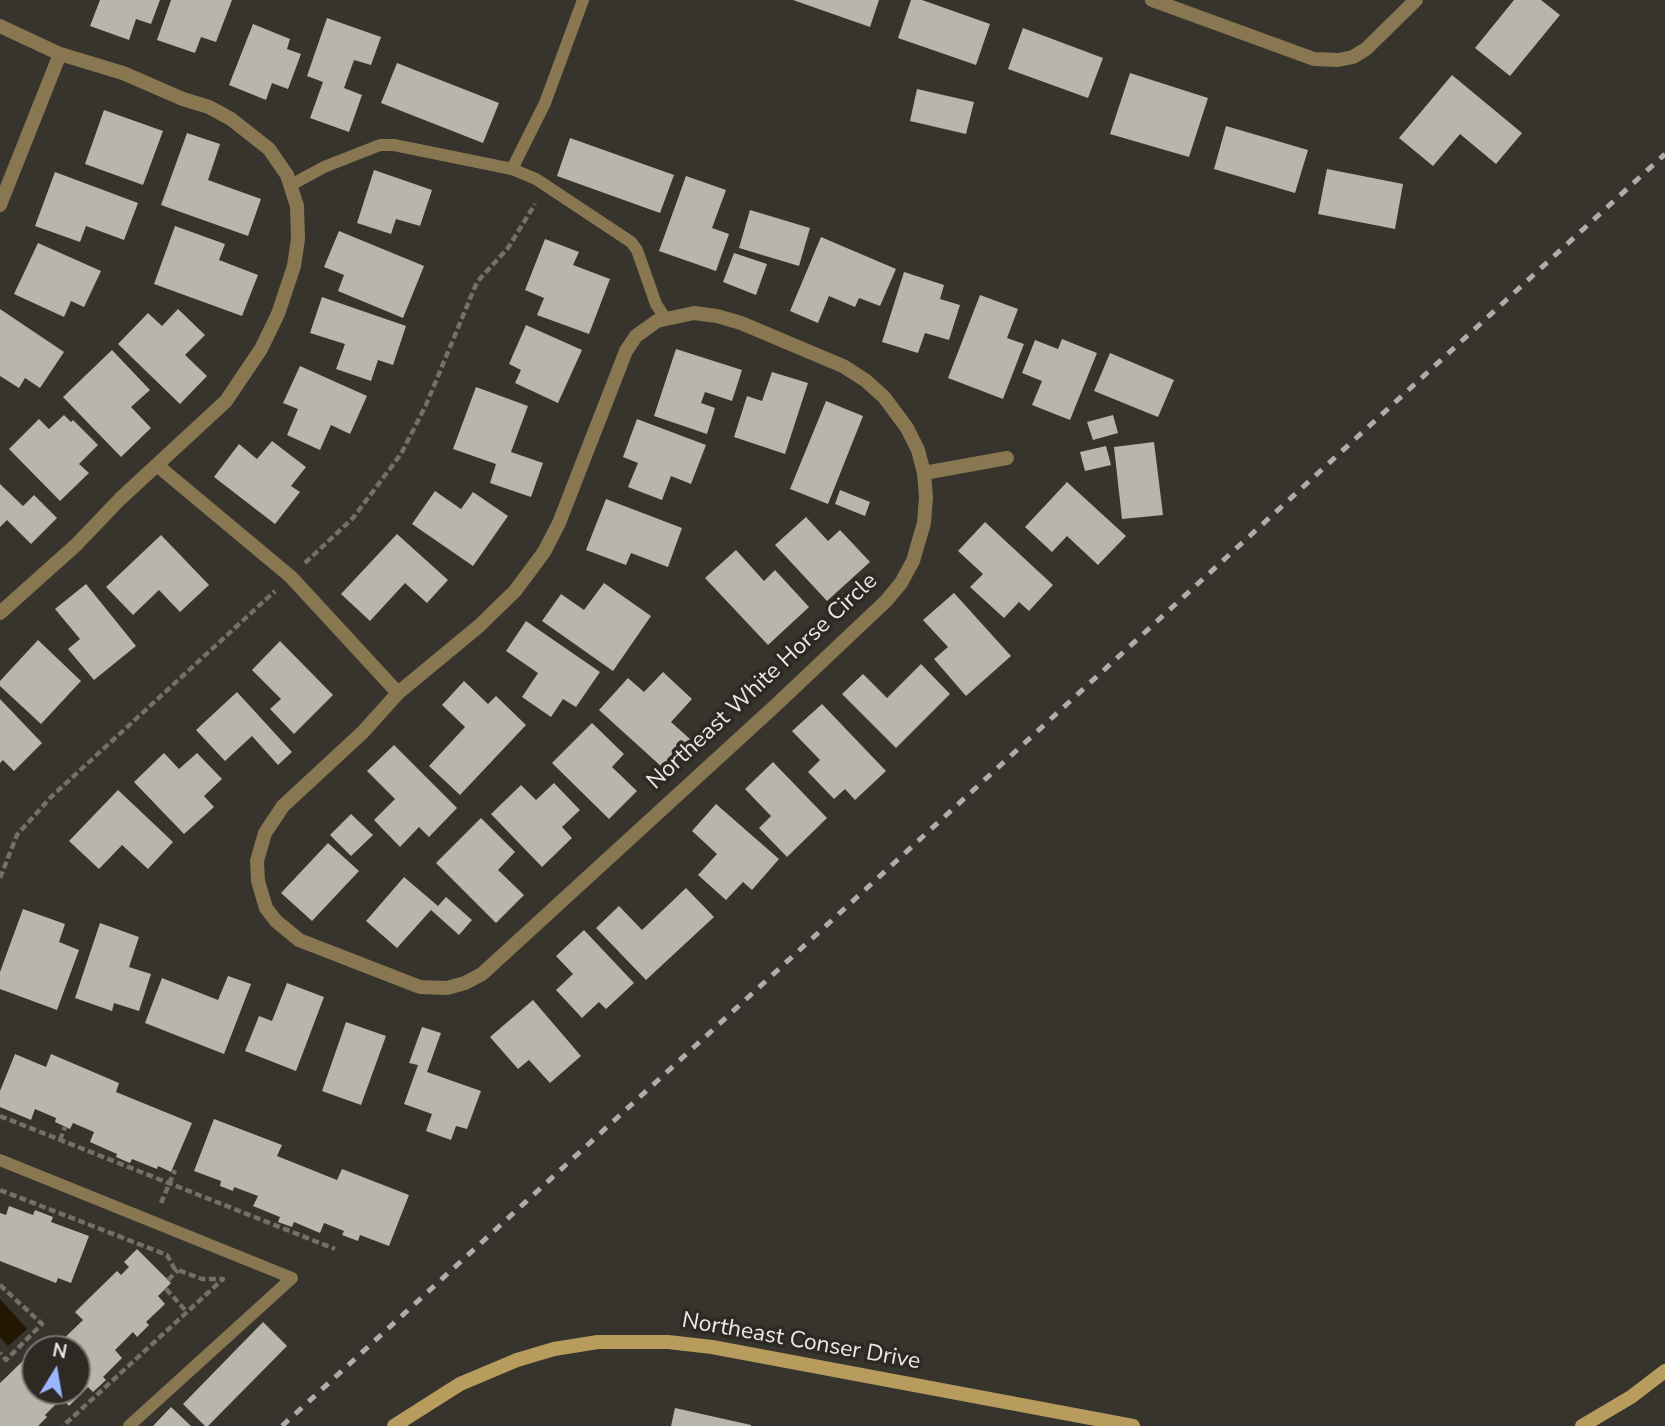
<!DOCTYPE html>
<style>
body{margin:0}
#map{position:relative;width:1665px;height:1426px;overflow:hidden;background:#37342d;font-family:"Nunito Sans",sans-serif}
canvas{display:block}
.north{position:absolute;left:21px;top:1335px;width:70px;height:70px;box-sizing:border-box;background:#2d2a24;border:2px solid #797671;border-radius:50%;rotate:11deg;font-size:19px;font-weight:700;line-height:28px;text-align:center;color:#ebe9e4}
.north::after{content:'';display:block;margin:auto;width:24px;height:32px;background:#98b5fd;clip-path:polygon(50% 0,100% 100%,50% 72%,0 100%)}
</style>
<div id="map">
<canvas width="1665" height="1426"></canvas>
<div class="north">N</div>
</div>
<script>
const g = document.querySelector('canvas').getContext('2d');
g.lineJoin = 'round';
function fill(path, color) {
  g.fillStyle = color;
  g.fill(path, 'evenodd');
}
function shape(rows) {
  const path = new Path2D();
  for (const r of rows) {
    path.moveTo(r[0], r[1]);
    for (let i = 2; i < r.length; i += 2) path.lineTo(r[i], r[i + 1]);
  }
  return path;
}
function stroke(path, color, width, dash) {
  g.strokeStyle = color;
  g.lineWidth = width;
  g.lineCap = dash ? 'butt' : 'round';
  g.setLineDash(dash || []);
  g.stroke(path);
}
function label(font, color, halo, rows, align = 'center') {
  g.font = font + ' "Nunito Sans",sans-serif';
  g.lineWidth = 7;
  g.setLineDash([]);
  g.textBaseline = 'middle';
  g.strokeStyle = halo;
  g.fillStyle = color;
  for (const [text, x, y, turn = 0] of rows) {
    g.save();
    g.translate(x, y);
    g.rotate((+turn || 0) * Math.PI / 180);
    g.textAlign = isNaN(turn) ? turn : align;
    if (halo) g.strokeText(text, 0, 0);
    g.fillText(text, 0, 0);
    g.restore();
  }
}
const water = shape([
 [0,1299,27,1329,8,1346,0,1337]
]);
const building = shape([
 [100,0,160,0,151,24,136,19,129,40,90,26],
 [171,0,232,0,216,42,201,37,195,53,157,40],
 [793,0,879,0,870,27],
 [911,0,922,0,990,24,976,65,898,38],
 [1514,0,1541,0,1560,15,1510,76,1475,48],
 [327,18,381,37,371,65,354,60,344,88,362,95,349,132,310,118,323,82,307,76],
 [253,24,290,39,287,49,301,54,288,89,272,83,266,100,229,85],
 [1023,28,1103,58,1088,98,1008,69],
 [397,63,499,103,483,143,381,103],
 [1130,73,1208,98,1189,157,1110,134],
 [1452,75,1522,133,1496,164,1460,134,1433,166,1399,138],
 [917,89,974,102,966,134,910,121],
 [104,110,163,131,143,185,85,164],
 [1226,126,1308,150,1295,193,1214,169],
 [187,133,220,144,208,180,261,199,248,236,161,205],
 [570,138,674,175,660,213,557,176],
 [1327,169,1403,184,1395,229,1318,214],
 [374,170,432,190,420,226,396,219,391,234,357,223],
 [55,172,138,203,124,240,86,226,80,242,35,226],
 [686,176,726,190,712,228,729,234,716,271,659,251],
 [750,210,810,228,799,266,739,248],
 [175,226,225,244,219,260,258,275,242,316,154,284],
 [339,231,424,266,403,318,338,291,344,275,324,267],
 [821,237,896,269,880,306,859,298,855,307,829,296,818,323,790,311],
 [545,239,579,252,573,265,610,279,589,334,537,315,544,298,525,290],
 [38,243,101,271,84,307,71,301,64,317,14,294],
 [734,253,767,264,756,295,723,282],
 [904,272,944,285,940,299,960,305,949,340,925,333,918,353,882,342],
 [980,295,1018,309,1007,338,1024,344,1003,399,948,378],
 [322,297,406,326,393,365,378,360,371,381,336,369,345,344,310,333],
 [0,309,64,352,40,388,25,378,19,388,0,376],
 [178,309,205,335,185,355,207,376,180,404,118,344,148,313,162,326],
 [526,325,582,350,558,403,515,383,521,370,509,364],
 [1062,339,1097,353,1070,420,1032,405,1042,381,1022,373,1035,340,1058,349],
 [676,349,742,370,732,401,705,392,701,403,715,408,707,434,654,416],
 [112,350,150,390,131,407,151,428,121,457,63,397],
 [1110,353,1174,380,1158,417,1094,391],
 [300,366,367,396,350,434,331,425,320,450,287,435,298,409,283,403],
 [772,372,808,383,785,454,734,437,747,396,762,401],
 [476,387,528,406,511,452,543,463,531,497,490,483,496,464,453,449],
 [826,401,863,416,828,504,790,489],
 [64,415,71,422,73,420,98,445,79,464,89,473,60,501,9,449,39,419,49,429],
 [1113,415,1118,433,1093,440,1087,422],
 [637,419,706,445,691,484,671,476,662,500,628,487,638,463,623,457],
 [272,441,306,467,291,486,300,492,275,524,214,477,239,444,257,459],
 [1154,442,1163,515,1122,519,1114,447],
 [1106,446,1111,465,1085,471,1080,452],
 [1067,482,1126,536,1098,565,1067,536,1052,552,1025,527],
 [0,484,23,506,34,495,57,518,31,544,7,520,0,527],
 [840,490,870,502,865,516,835,504],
 [435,491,461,509,473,492,508,516,473,566,412,524],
 [606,499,682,528,668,567,631,553,626,565,586,550],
 [806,517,828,541,840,530,870,562,827,601,775,545],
 [985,522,1053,585,1029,611,1019,602,1004,618,970,587,983,574,958,551],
 [397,534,448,580,427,603,405,583,370,621,341,594],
 [161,535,209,585,180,612,159,590,133,615,106,587],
 [736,550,764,581,775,570,809,607,768,645,705,578],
 [604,583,651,616,613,671,542,621,561,594,584,610],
 [86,584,136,646,94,680,68,649,80,639,55,609],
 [954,593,1011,656,966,696,934,659,948,647,923,620],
 [526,621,600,672,576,707,563,699,551,717,522,697,538,673,506,651],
 [38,640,81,681,41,724,0,686,0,681],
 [280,641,333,695,294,734,270,709,281,699,252,670],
 [921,664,950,694,896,748,842,694,863,674,887,698],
 [663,672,692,699,671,722,690,739,663,768,599,710,628,678,644,692],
 [464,681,488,704,496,696,526,725,460,795,429,766,465,727,442,705],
 [237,692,292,752,278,765,252,736,225,761,196,730],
 [0,699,42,743,14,771,3,760,0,763],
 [822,704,886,771,855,800,845,789,834,799,808,772,820,760,792,731],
 [592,723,624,754,612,767,637,791,609,819,552,763],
 [394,745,457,808,429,837,419,827,400,847,374,820,395,799,367,771],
 [164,753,179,769,197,753,222,779,204,796,214,807,184,834,134,782],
 [773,762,827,818,787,857,759,828,771,816,745,789],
 [554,783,580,810,562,827,572,838,542,867,491,814,521,785,536,800],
 [118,790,173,842,148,869,122,845,99,869,69,841],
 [716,804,779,859,752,890,743,882,726,900,698,875,717,854,692,831],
 [351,814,373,835,351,856,330,835],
 [481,818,515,852,498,870,524,895,496,923,436,863],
 [328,843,359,871,312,921,281,893],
 [404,877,438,906,446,897,472,920,459,935,431,910,397,948,366,921],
 [686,888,714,917,646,980,596,928,619,906,642,930],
 [23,909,65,924,59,942,79,950,57,1010,0,989,0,972],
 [100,923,139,937,129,967,151,974,139,1011,114,1003,112,1011,75,998],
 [584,930,634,983,606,1009,599,1002,582,1018,556,990,573,974,556,956],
 [228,976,251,984,224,1054,145,1023,162,978,218,1000],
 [287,983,324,997,296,1071,245,1051,259,1016,272,1021],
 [533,1000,581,1056,550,1083,529,1060,518,1069,490,1037],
 [346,1022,386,1036,361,1105,322,1091],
 [422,1027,441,1033,427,1072,481,1091,467,1129,456,1126,451,1140,426,1131,432,1114,404,1104,418,1065,409,1063],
 [15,1054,46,1067,51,1054,119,1083,116,1092,192,1123,171,1172,158,1166,157,1169,132,1159,130,1163,116,1157,117,1154,90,1142,94,1132,73,1123,70,1129,55,1122,56,1118,35,1109,31,1120,0,1107,0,1091],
 [214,1119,282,1145,277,1156,337,1180,342,1169,409,1195,389,1246,360,1235,358,1241,342,1235,344,1231,324,1223,320,1233,294,1222,292,1227,278,1222,280,1217,253,1206,258,1196,234,1187,233,1191,220,1186,221,1181,194,1171],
 [9,1206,33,1215,35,1210,53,1217,51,1222,89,1236,71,1283,58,1278,56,1283,0,1261,0,1213,6,1215],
 [137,1249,171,1283,158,1296,165,1304,146,1322,149,1325,137,1337,133,1332,115,1350,122,1358,103,1377,106,1380,93,1392,88,1387,69,1406,62,1398,45,1415,47,1417,38,1426,0,1426,0,1383,28,1356,35,1363,35,1391,77,1391,77,1349,53,1349,83,1320,75,1312,117,1271,121,1275,129,1267,124,1262],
 [263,1322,287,1346,208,1426,205,1426,183,1404],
 [171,1407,191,1426,153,1426],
 [675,1408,751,1425,751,1426,671,1426]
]);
const path = shape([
 [305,563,353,518,401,454,426,405,477,282,508,248,535,204],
 [0,878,17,835,51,797,275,591],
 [0,1116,335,1249],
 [60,1140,65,1127],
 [0,1190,167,1255,174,1268,178,1270,202,1279,223,1279,63,1426],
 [161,1203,175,1170],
 [168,1280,178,1270],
 [0,1285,42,1324,6,1360,0,1353],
 [166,1289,187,1312]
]);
const lane = shape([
 [512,169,545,103,583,0],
 [291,185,324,167,380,145,394,145,512,169,536,179,631,242,637,250,656,304,665,318],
 [0,1160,292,1278,129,1426]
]);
const street = shape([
 [1152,0,1314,59,1338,60,1353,57,1366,49,1416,0],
 [0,26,60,54,123,73,183,99,209,107,231,119,269,149,287,175,297,206,298,239,294,266,278,314,261,349,226,401,120,499,76,545,0,613],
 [0,205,60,54],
 [694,313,717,316,741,323,843,366,865,380,884,397,907,428,918,450,924,473,926,497,924,523,913,561,901,583,886,601,777,704,482,974,465,983,447,988,420,987,299,940,276,921,266,908,258,881,257,861,265,833,283,806,363,732,398,693,479,626,515,591,544,552,559,523,626,351,636,336,657,321,694,313],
 [158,466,291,577,398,693],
 [924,473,1007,458]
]);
const secondary = shape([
 [394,1426,460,1384,517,1360,554,1349,598,1342,668,1342,712,1347,1133,1426],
 [1582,1426,1631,1397,1665,1371]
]);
const rail = shape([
 [282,1426,1665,154]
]);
const streetNames = [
 ["Northeast White Horse Circle",763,682,-43],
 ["Northeast Conser Drive",801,1342,10]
];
fill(water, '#221801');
fill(building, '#b9b5ad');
stroke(path, '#727069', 4.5, [7, 3.5]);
stroke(lane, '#887750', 12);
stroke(street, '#887750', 14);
stroke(secondary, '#b79c5d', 14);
stroke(rail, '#afada7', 5, [9, 9]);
label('23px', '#ebe9e4', '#2d2a24', streetNames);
</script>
